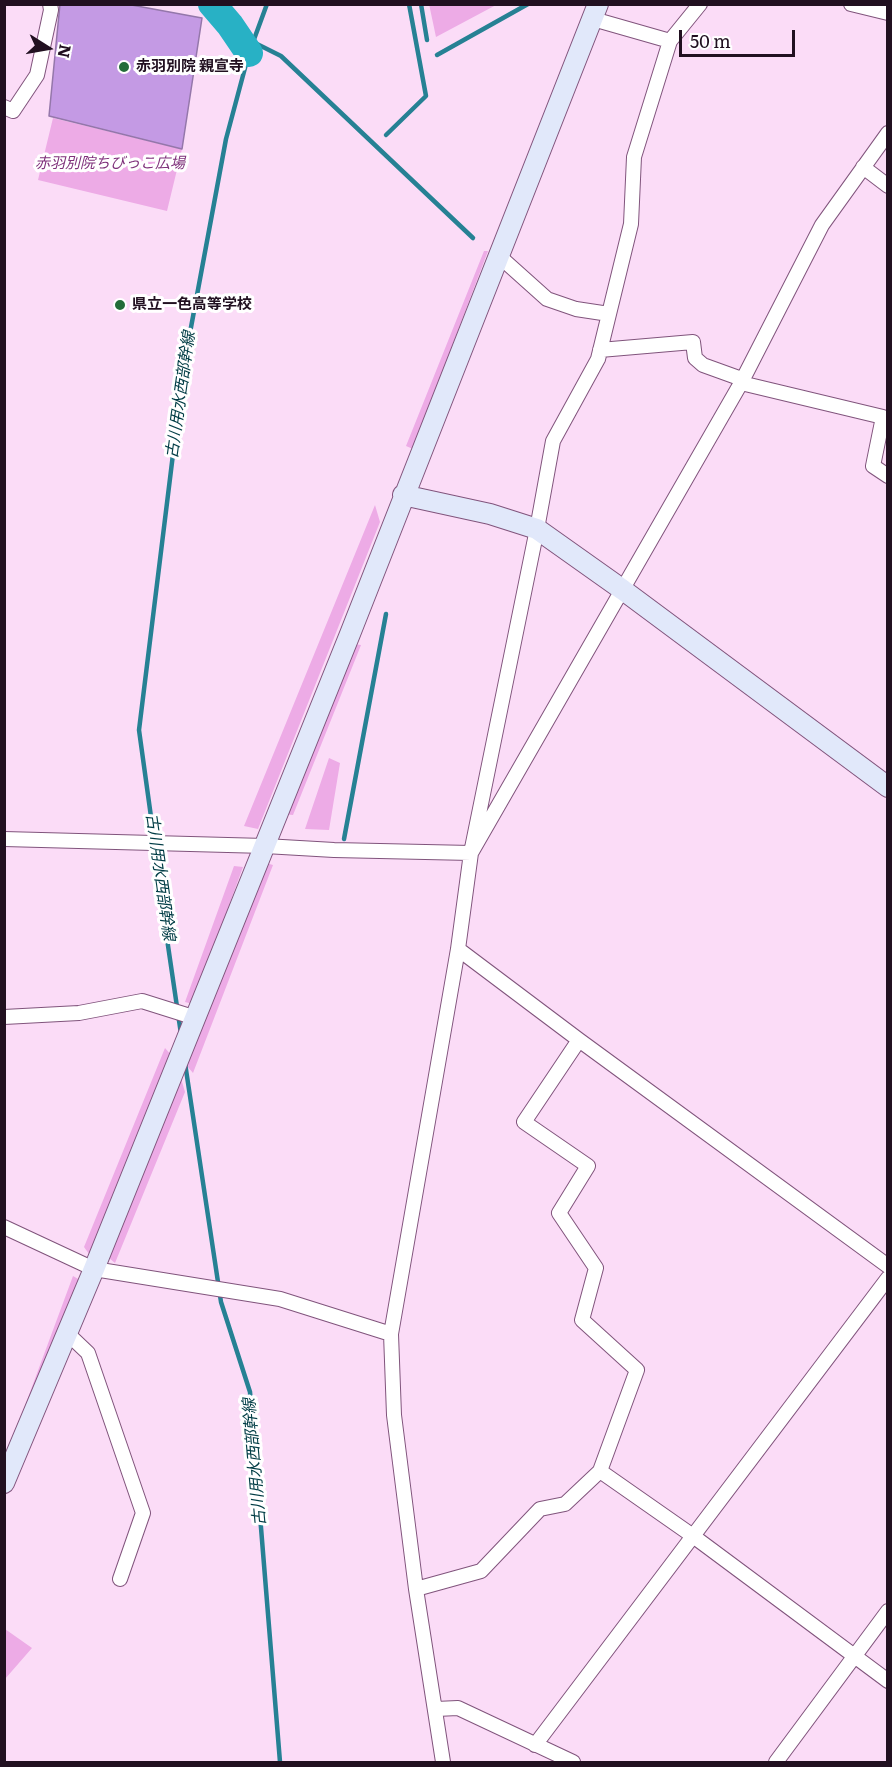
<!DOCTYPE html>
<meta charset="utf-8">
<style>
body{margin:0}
#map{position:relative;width:892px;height:1767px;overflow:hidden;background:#fbdcf7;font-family:Literata,serif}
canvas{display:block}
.frame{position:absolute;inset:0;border:6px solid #211020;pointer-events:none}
.north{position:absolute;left:18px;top:18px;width:60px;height:60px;-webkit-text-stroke:4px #fff;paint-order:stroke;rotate:101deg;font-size:16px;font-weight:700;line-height:24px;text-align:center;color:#211020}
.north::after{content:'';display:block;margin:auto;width:21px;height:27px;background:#211020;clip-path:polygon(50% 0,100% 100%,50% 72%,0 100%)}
.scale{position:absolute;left:679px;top:30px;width:116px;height:27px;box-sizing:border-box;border:3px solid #211020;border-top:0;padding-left:8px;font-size:18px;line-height:21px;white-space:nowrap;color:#211020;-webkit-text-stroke:4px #fff;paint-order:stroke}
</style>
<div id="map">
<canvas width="892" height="1767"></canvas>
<div class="frame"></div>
<div class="north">N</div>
<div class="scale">50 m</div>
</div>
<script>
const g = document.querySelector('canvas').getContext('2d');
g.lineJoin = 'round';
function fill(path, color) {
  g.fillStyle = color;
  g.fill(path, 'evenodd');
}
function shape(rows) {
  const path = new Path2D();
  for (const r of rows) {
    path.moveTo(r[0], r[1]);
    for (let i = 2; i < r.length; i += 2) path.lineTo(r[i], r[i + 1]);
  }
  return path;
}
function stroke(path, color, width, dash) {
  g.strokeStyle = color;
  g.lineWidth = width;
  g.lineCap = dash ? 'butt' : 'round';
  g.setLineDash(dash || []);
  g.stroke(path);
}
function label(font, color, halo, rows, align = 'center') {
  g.font = font + ' Literata,"Noto Sans JP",serif';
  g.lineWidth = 6;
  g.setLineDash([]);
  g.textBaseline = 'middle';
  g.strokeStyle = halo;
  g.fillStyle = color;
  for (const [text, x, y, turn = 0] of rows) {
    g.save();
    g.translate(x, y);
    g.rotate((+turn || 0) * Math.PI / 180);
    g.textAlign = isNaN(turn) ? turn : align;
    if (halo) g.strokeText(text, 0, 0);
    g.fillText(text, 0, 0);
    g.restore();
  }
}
const green = shape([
 [429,4,496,4,496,5,436,37],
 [53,118,182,149,167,211,38,180],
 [484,251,488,251,413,449,406,446],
 [375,505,380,522,258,829,244,826],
 [353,644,361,645,293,815,282,814],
 [329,758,340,763,329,830,305,829],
 [266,863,273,865,193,1073,187,1066],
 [234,866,243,867,193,1004,185,1002],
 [165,1048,172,1056,89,1254,84,1247],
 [180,1075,185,1092,115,1263,109,1258],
 [73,1276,80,1280,6,1457],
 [5,1629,32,1648,5,1679]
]);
const stream = shape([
 [421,4,427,40],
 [253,42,281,56,473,238],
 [437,55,528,4],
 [386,135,426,96,409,4],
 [344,839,386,614],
 [181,1034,156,864,152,824,139,730,184,365,226,139,249,53,267,4],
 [185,1063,221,1302,250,1392,280,1762]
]);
const river = shape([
 [212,4,230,25,249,53]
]);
const building = shape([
 [60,4,126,4,202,18,182,149,49,116,60,4]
]);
const street = shape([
 [851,4,888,13],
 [593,19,670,41],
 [4,107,13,111,37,75,51,10,50,4],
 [863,167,888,186],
 [499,256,547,299,576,309,609,314],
 [600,350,693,342,695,358,703,365,739,378,744,378],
 [741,383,883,417,873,466,888,476],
 [4,839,265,846,334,850,471,853,741,383,822,225,888,133],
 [458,949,579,1040,888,1266],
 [4,1017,79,1013,142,1001,196,1018],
 [4,1227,94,1269,280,1299,391,1334],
 [67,1333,88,1353,143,1513,120,1579],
 [600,1471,693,1536,888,1681],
 [416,1589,481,1571,540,1509,565,1504,600,1471,637,1370,582,1320,596,1268,559,1213,588,1166,524,1122,579,1040],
 [436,1709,458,1708,573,1762],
 [535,1745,888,1278],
 [443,1762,416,1589,394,1415,391,1334,458,949,471,853,537,529,553,441,598,359,631,224,634,157,670,41,700,4],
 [776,1762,888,1611]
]);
const secondary = shape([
 [403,495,490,514,537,529,623,590,888,787],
 [4,1483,94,1269,350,634,598,4]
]);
const markers = [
 [124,67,6,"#236c39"],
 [120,305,6,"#236c39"]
];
const poiNames = [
 ["赤羽別院 親宣寺",136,67],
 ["県立一色高等学校",132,305]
];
const parkNames = [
 ["赤羽別院ちびっこ広場",110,164]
];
const waterNames = [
 ["古川用水西部幹線",181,395,-82],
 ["古川用水西部幹線",160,877,82],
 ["古川用水西部幹線",255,1462,-95]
];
fill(green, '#edabe6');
stroke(stream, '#268194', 4.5);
stroke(river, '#28b1c5', 28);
fill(building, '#c49ae4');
stroke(building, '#9477aa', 1.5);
stroke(street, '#80547c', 16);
stroke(secondary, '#80547c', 22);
stroke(street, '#fff', 14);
stroke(secondary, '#e1e8fa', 20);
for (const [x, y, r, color] of markers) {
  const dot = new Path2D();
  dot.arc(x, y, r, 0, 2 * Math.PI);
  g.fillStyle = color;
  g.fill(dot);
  stroke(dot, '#fff', 2);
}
label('bold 15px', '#211020', '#fff', poiNames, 'left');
label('italic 15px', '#7f317b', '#fff', parkNames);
label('italic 16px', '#003c45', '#fff', waterNames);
</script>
